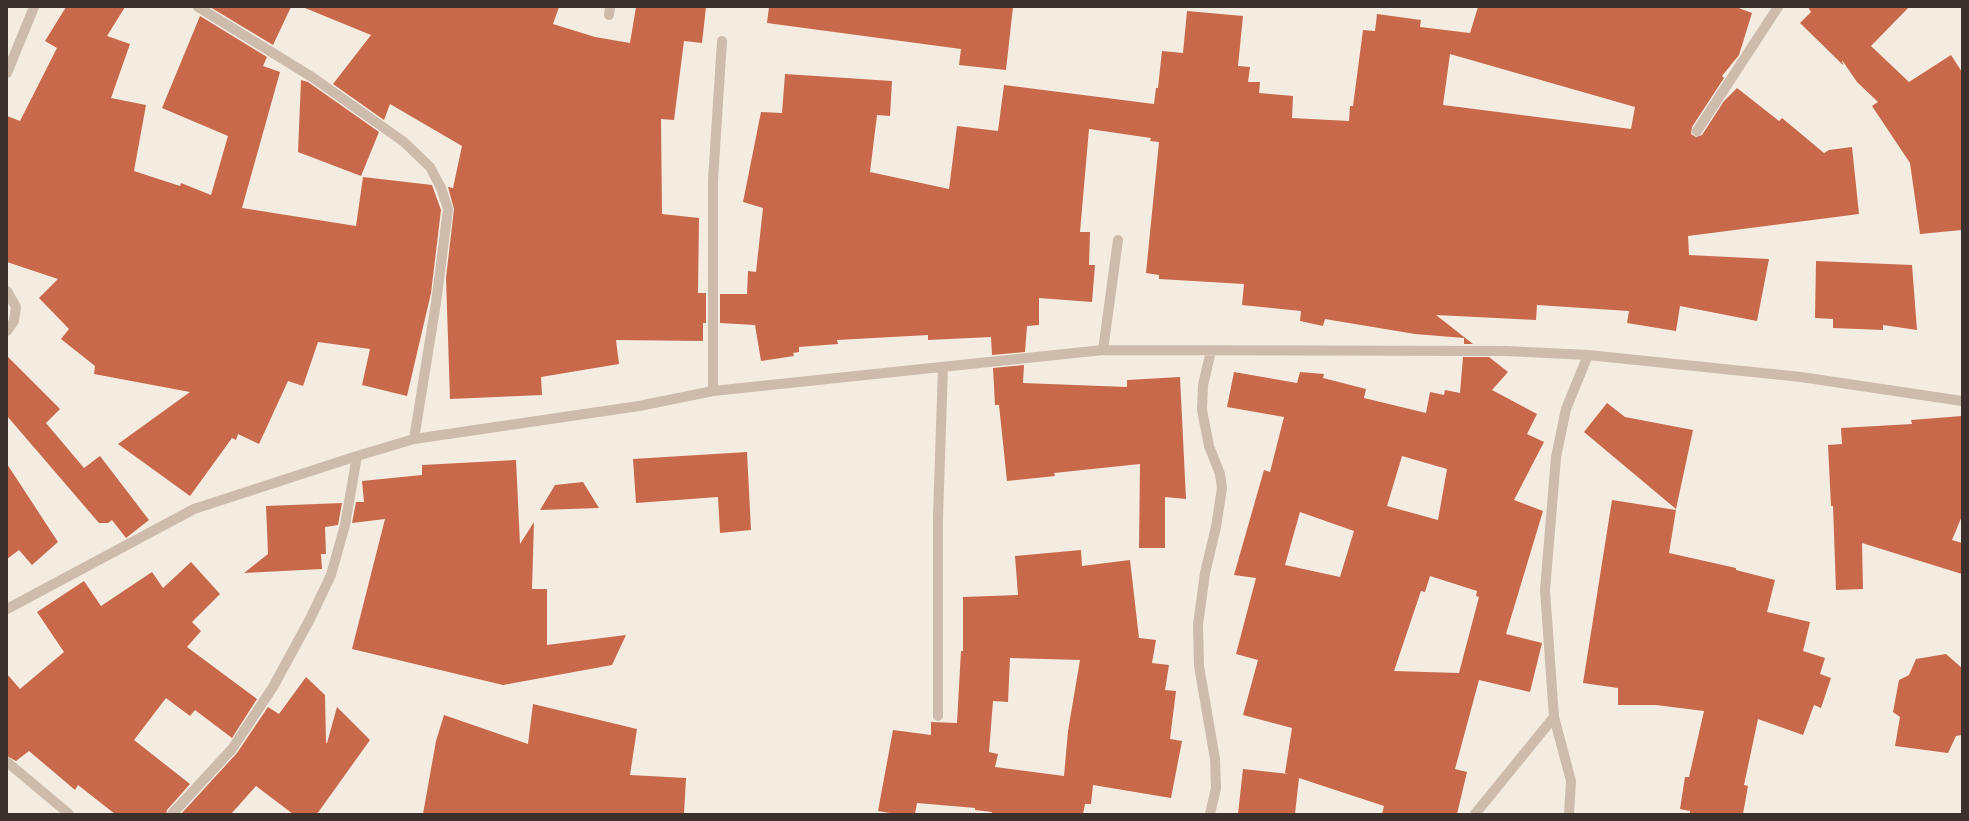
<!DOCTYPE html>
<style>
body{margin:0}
#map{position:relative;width:1969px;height:821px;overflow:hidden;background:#f4ebe1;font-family:"Public Sans",sans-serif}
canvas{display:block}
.frame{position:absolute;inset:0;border:8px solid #3b302b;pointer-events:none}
</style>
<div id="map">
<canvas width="1969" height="821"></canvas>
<div class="frame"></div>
</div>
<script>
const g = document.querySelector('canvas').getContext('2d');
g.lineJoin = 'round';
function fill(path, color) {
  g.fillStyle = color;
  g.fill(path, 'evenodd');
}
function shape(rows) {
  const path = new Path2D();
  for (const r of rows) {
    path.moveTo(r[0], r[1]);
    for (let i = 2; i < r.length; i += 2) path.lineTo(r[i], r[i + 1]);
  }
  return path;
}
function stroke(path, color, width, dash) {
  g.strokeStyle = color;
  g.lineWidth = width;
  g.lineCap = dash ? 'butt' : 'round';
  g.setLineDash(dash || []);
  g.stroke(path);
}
const building = shape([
 [66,7,125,7,107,36,130,44,111,98,146,105,134,171,180,186,181,183,211,195,228,136,162,108,200,16,267,57,263,66,280,72,242,208,356,226,363,177,432,185,441,210,431,293,407,396,362,385,370,349,318,342,303,386,288,381,259,444,238,434,236,440,232,438,190,496,118,444,190,392,94,374,95,366,61,339,69,329,39,298,58,279,7,262,7,116,20,121,57,48,45,41],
 [210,7,291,7,273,45],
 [306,7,559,7,553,24,595,37,630,43,636,7,706,7,702,43,684,41,674,120,661,119,662,214,699,218,698,293,706,293,706,323,703,323,703,341,616,340,619,364,541,377,542,395,450,399,446,278,454,209,448,187,453,188,462,146,390,104,384,120,333,84,371,35,305,8],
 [769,7,1013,7,1006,70,959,65,961,49,767,23],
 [1478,7,1736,7,1752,13,1739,55,1722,76,1724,78,1692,127,1691,134,1696,137,1702,135,1724,101,1737,88,1779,121,1782,118,1824,153,1829,150,1852,147,1859,214,1688,236,1689,255,1769,259,1757,321,1680,306,1676,331,1627,323,1629,311,1537,305,1536,320,1436,315,1473,344,1464,344,1464,338,1415,334,1325,319,1323,326,1300,321,1301,311,1242,305,1244,284,1159,279,1159,275,1146,273,1159,142,1150,141,1151,138,1089,129,1080,232,1090,232,1089,265,1095,265,1092,302,1039,298,1039,325,1027,326,1025,352,992,355,991,337,928,340,928,335,837,340,838,344,799,347,799,352,793,353,794,356,761,361,755,325,720,323,720,294,747,294,748,271,756,272,763,208,743,202,761,112,782,113,785,74,892,81,890,116,877,115,870,172,949,189,957,126,998,131,1004,85,1154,104,1156,88,1158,88,1162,51,1183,53,1187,11,1243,16,1238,66,1250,67,1248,82,1260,82,1259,93,1293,96,1292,118,1349,121,1350,106,1353,106,1363,30,1375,31,1377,14,1421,20,1420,27,1470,33],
 [1450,54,1635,107,1631,129,1443,105],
 [1808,7,1909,7,1871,46,1909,82,1951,55,1962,72,1962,230,1920,234,1910,163,1872,106,1878,102,1857,82,1842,60,1843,65,1800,23,1811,12],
 [301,80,308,82,379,132,361,176,298,152],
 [1816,261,1912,265,1917,330,1883,325,1883,330,1833,328,1833,319,1815,318],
 [7,356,60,409,46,423,84,468,100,456,149,520,126,538,112,520,108,523,99,523,7,416],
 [1463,357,1489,357,1508,372,1492,390,1537,414,1527,434,1544,442,1514,500,1543,511,1506,634,1542,643,1530,692,1479,680,1455,769,1467,772,1457,814,1382,814,1384,806,1299,778,1295,814,1238,814,1243,769,1289,774,1285,773,1292,728,1243,715,1258,660,1236,654,1256,578,1234,575,1264,470,1270,472,1284,417,1227,407,1234,372,1297,383,1300,372,1324,374,1323,378,1366,389,1364,398,1426,413,1430,392,1444,395,1445,390,1460,393],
 [1402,456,1447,469,1438,520,1387,506],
 [1300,512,1354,531,1340,577,1285,565],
 [1430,576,1477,591,1476,596,1479,597,1459,673,1394,671,1421,591,1425,592],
 [1024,365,1023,383,1127,387,1127,380,1180,377,1186,499,1165,497,1165,548,1139,548,1140,464,1054,473,1055,476,1007,481,999,405,995,405,993,368],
 [1607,403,1625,417,1693,430,1676,509,1584,432],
 [1962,416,1962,516,1952,540,1962,543,1962,574,1862,543,1863,589,1836,590,1833,506,1831,506,1828,445,1842,444,1841,428,1912,424,1911,420],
 [747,452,751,530,720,533,718,497,636,503,633,459],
 [516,460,520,544,534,522,532,589,547,589,547,645,626,635,612,665,503,685,352,649,385,519,352,523,356,502,364,502,362,481,422,475,422,465],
 [7,464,58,542,32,565,19,550,7,559],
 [583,482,599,508,540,510,555,485],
 [1612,500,1676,510,1669,553,1736,568,1736,570,1775,580,1767,612,1810,622,1803,651,1825,658,1820,674,1831,678,1821,708,1814,705,1803,735,1758,719,1744,785,1748,786,1743,814,1690,814,1690,811,1680,809,1685,777,1689,777,1704,711,1656,705,1618,705,1618,688,1583,683],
 [342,503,338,525,325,527,326,554,321,554,322,569,244,573,268,554,266,506],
 [1081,550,1082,566,1130,560,1139,638,1156,640,1152,663,1169,665,1165,690,1176,691,1170,739,1182,741,1171,798,1093,785,1091,804,1085,804,1083,814,991,814,992,812,975,810,975,808,917,803,915,814,896,814,878,811,893,730,931,735,931,722,957,723,961,651,963,651,963,597,1018,595,1015,556],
 [1010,658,1080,660,1068,731,1064,776,995,767,998,754,989,752,993,701,1008,702],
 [191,562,220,594,192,622,201,631,187,647,257,699,232,738,195,710,190,716,166,698,134,740,190,784,167,810,166,814,115,814,78,785,75,790,29,751,16,761,7,756,7,674,20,689,64,652,37,612,84,581,101,606,152,572,163,588],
 [1946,654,1962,668,1962,735,1956,736,1948,753,1895,746,1900,717,1893,712,1899,680,1909,675,1916,659],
 [306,677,325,695,326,743,327,743,337,707,370,740,317,814,293,814,256,786,231,814,181,814,237,753,268,707,279,714],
 [533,704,637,729,630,775,686,778,684,814,423,814,436,741,444,715,528,744]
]);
const minor = shape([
 [198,7,312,77,404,142,430,167,441,188,448,209,436,303,414,439],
 [609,15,610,7],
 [7,73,34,7],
 [1697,131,1778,7],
 [7,291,16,307,14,321,7,331],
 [1103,350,1118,240],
 [713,391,713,180,722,41],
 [7,609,194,509,357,456,414,439,639,406,713,391,1103,350,1506,351,1588,355,1801,377,1962,401],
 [938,716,938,517,943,367],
 [7,762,69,814],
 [172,814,232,749,273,687,310,619,331,575,345,525,357,456],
 [1210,814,1216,788,1215,759,1199,666,1198,625,1205,573,1216,527,1222,488,1220,474,1209,446,1202,410,1203,385,1211,351],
 [1475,814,1554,717],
 [1569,814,1571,781,1554,717,1545,590,1556,457,1566,409,1588,355]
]);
fill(building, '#c8694b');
stroke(minor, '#cdbbac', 10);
</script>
